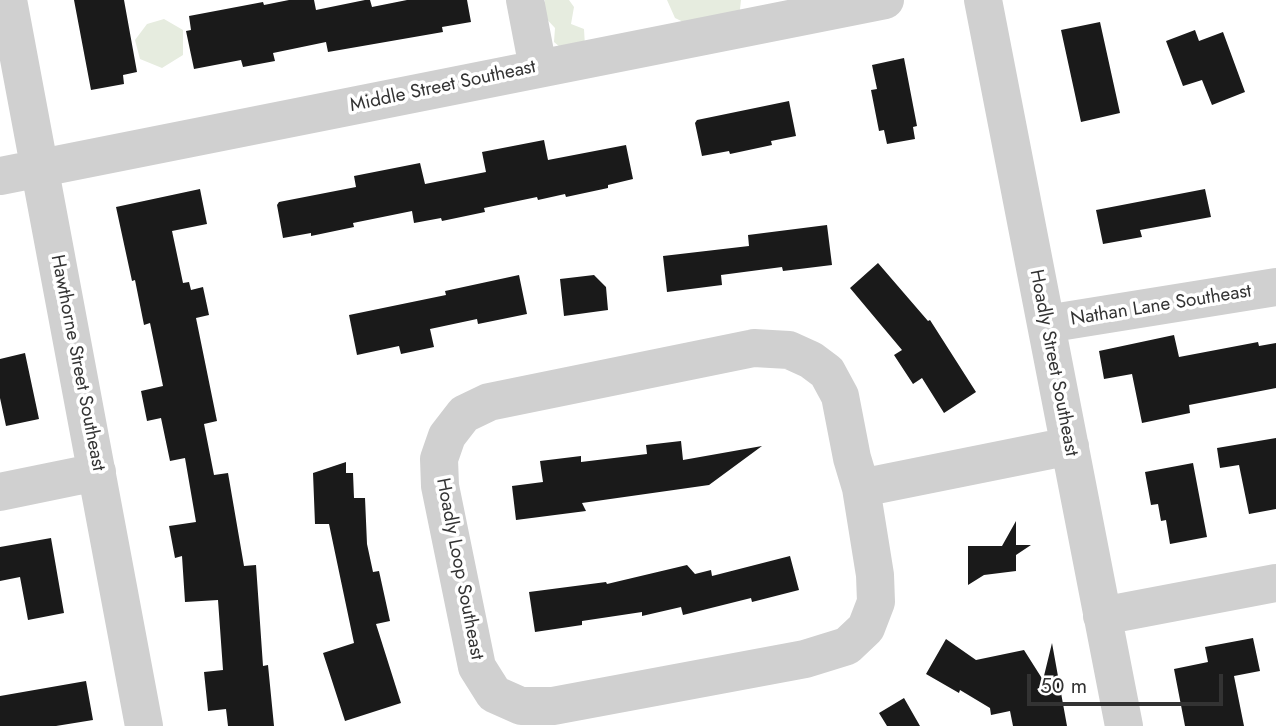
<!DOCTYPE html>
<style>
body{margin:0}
#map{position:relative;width:1276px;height:726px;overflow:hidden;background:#fff;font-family:Jost,sans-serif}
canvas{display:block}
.scale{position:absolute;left:1027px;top:674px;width:196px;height:32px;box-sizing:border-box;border:4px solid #333;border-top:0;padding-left:9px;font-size:21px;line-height:24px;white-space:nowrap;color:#333;-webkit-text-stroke:5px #fff;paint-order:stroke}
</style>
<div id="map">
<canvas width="1276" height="726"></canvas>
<div class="scale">50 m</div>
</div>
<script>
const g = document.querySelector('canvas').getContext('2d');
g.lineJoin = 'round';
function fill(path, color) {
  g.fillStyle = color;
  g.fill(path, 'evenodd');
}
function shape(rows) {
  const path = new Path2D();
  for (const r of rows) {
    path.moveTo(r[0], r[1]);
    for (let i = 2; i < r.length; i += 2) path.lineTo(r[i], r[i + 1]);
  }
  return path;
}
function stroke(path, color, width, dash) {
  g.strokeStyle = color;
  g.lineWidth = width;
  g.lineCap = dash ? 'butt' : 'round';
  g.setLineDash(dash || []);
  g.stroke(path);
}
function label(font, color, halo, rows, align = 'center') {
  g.font = font + ' Jost,sans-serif';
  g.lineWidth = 7;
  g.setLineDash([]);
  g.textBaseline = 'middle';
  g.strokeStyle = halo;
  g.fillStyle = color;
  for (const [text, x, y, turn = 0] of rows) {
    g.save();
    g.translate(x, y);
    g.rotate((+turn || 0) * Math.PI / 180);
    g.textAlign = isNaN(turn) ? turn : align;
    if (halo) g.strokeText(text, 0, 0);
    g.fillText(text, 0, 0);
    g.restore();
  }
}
const green = shape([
 [545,0,569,0,574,7,571,24,584,29,585,46,566,52,554,42,555,28,541,13],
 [667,0,741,0,739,18,717,38,675,18],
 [164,19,183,30,183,55,162,68,140,59,135,40,147,24]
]);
const building = shape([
 [74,0,124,0,137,72,123,75,124,84,91,90],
 [289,0,314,0,316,10,365,0,370,0,372,7,407,0,467,0,471,22,442,27,443,32,328,52,326,42,273,53,275,61,243,67,241,60,194,69,186,31,191,30,189,16,263,2,264,5],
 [1100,22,1120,113,1081,122,1061,30],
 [1195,30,1199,41,1223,32,1245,92,1212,105,1202,80,1183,86,1166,41],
 [904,58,917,126,913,127,915,139,887,144,884,130,879,131,871,90,877,89,872,65],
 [789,101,796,136,771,141,772,145,730,154,729,151,702,156,695,123,697,120],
 [544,140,548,160,626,145,633,179,608,185,608,188,566,197,565,194,538,200,537,197,484,208,485,212,442,221,441,218,414,223,412,211,353,223,354,227,311,236,311,233,283,238,277,205,279,202,356,187,354,176,420,163,425,184,486,172,482,152],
 [200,189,207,224,172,231,183,283,189,282,191,290,203,287,209,315,196,318,217,421,204,424,214,475,228,473,244,566,256,565,263,666,268,665,274,726,228,726,226,709,208,711,204,672,223,670,218,600,185,602,182,556,175,558,169,526,196,522,185,458,170,461,161,418,147,421,141,391,163,386,150,323,144,325,135,280,132,281,116,207],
 [1205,189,1211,217,1140,230,1142,237,1103,244,1096,210],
 [827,225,832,265,783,271,782,267,721,275,722,285,667,292,663,256,749,246,748,235],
 [878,263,928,321,930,320,976,392,944,413,922,378,913,384,894,355,902,350,850,288],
 [519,275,527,314,478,324,477,319,430,329,434,347,401,354,399,346,357,355,349,315,446,295,445,291],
 [594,275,606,287,608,310,564,316,560,279],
 [1174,335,1179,357,1258,342,1259,346,1276,343,1276,388,1189,405,1190,413,1142,423,1132,374,1104,379,1099,351],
 [25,353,39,419,6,426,0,398,0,359],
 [1276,438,1276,509,1249,514,1239,465,1220,468,1217,448],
 [681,441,683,460,762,446,709,485,582,503,586,511,516,520,512,486,543,482,540,461,581,456,581,462,647,454,646,445],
 [346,462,346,473,353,473,354,498,365,498,367,544,373,572,379,571,390,621,376,624,401,703,345,721,323,653,354,643,329,524,315,524,313,473],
 [1193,463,1207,537,1170,544,1166,520,1161,521,1158,504,1151,505,1145,472],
 [1016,521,1016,545,1031,545,1016,555,1016,571,984,575,968,585,968,546,1002,546],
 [51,538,64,613,28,620,20,577,0,581,0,547],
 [790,556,799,590,752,602,751,598,683,615,681,607,642,616,642,612,582,621,582,625,535,632,529,592,606,582,607,584,687,565,695,574,711,570,712,576],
 [1253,638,1260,671,1234,676,1244,726,1185,726,1174,669,1208,662,1205,647],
 [946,639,976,660,1024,650,1043,680,1052,643,1067,726,1013,726,1010,711,991,715,990,708,960,690,959,693,926,674],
 [86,681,93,720,56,726,0,726,0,696],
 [904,698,920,726,887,726,879,713]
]);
const minor = shape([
 [8,0,144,726],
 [525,0,538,68],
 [983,0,1124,726],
 [0,176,885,0],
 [1046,324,1276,287],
 [754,348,789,350,811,360,827,372,840,396,852,458,861,488,875,575,876,602,866,628,847,646,805,659,553,706,521,706,494,694,477,667,440,486,439,459,447,436,464,414,489,402,754,348],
 [861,488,1070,446],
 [0,492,97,472],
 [1102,616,1276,583]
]);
const streetNames = [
 ["Middle Street Southeast",443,87,-12],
 ["Nathan Lane Southeast",1161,306,-9],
 ["Hawthorne Street Southeast",77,363,79],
 ["Hoadly Street Southeast",1053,363,79],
 ["Hoadly Loop Southeast",459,569,79]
];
fill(green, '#e6ecdf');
fill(building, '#1a1a1a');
stroke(minor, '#d0d0d0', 38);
label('19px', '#333', '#fff', streetNames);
</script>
